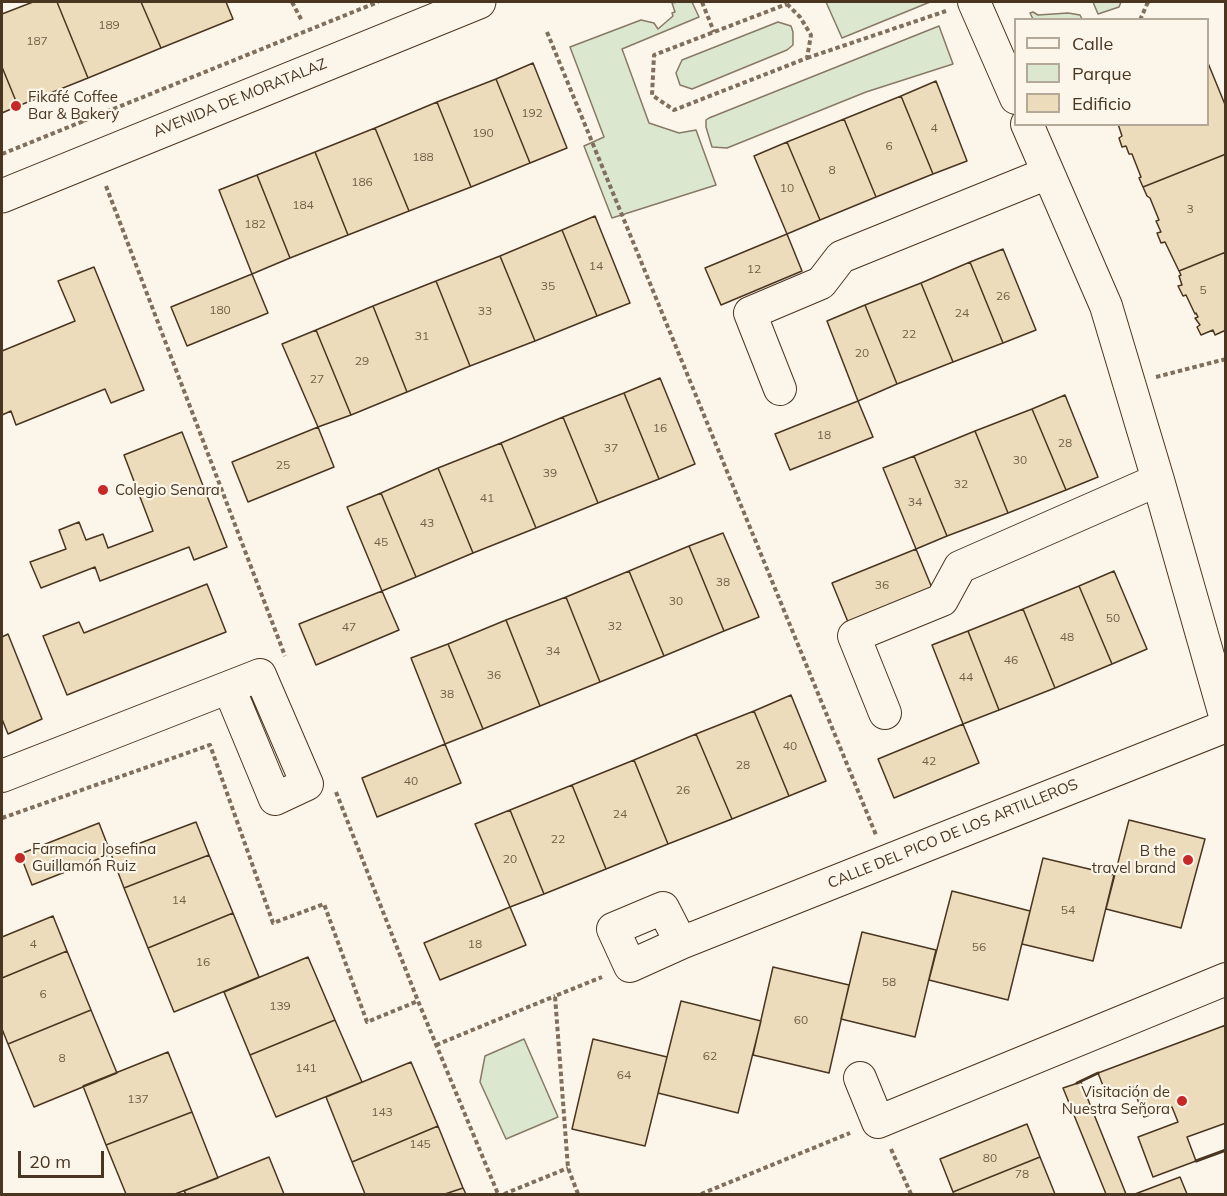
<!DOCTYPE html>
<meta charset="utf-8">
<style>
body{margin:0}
#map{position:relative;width:1227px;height:1196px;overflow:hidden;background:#fbf6e9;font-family:Mulish,sans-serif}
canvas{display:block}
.frame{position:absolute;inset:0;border:3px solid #4a3520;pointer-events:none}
.legend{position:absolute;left:1014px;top:18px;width:195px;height:108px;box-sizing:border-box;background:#fbf6e9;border:2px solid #b4a999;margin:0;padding:8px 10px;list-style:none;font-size:18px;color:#4a3520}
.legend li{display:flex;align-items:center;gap:12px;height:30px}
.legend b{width:30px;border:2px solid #b4a999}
.scale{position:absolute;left:18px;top:1151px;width:86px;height:27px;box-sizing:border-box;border:3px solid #4a3520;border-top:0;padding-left:8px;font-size:18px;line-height:21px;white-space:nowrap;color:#4a3520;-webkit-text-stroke:4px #fbf6e9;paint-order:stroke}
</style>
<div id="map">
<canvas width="1227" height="1196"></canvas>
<div class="frame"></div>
<ul class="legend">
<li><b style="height:8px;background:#fbf6e9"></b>Calle</li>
<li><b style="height:16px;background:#dce7d0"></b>Parque</li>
<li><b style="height:16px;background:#ecdcbc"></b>Edificio</li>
</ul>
<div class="scale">20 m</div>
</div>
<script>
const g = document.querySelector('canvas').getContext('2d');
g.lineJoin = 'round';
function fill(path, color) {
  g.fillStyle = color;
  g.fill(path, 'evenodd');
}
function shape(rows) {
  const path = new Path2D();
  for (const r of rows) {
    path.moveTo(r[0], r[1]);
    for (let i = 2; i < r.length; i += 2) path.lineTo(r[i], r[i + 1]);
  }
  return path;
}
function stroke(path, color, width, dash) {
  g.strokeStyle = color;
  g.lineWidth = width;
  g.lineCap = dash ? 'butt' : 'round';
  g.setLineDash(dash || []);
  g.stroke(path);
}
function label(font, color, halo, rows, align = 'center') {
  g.font = font + ' Mulish,sans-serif';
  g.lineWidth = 4.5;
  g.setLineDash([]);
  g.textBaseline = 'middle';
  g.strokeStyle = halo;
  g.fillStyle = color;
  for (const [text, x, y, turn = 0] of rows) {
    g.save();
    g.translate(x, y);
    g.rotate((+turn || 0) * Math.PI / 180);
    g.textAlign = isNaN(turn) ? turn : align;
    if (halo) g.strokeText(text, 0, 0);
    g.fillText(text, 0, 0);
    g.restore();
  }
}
const green = shape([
 [677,2,692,2,699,17,622,49,649,123,679,133,696,130,716,185,612,218,584,146,604,137,570,47,641,20,654,23,658,29,673,16,672,13,675,12,672,3,677,2],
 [826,2,930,2,842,38,826,2],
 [1093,2,1121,2,1119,7,1098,14,1093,2],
 [1033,12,1038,15,1068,13,1080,15,1082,19,1033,19,1030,13,1033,12],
 [778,22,791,26,793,32,793,45,787,50,692,89,680,85,676,73,682,60,778,22],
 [939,26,953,64,866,92,727,148,712,147,706,127,706,120,709,118,939,26],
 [524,1039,558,1117,506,1139,480,1082,485,1056,524,1039]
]);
const building = shape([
 [33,2,57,2,88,78,18,106,2,67,2,14,33,2],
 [57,2,141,2,161,48,88,78,57,2],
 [141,2,226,2,233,19,161,48,141,2],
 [533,63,567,148,530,163,496,79,533,63],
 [1208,63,1226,107,1226,154,1143,187,1139,178,1141,177,1132,154,1129,154,1126,146,1122,147,1119,138,1122,136,1118,124,1208,124,1208,63],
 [2,67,18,106,2,113,2,67],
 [496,79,530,163,471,187,437,102,496,79],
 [936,81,967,161,933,174,901,96,936,81],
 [901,96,933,174,876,197,844,119,901,96],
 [437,102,471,187,409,211,375,128,437,102],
 [844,119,876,197,820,220,787,142,844,119],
 [375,128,409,211,348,235,315,152,375,128],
 [787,142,820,220,787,234,754,156,787,142],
 [315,152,348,235,290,258,257,175,315,152],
 [1226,154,1226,252,1179,271,1165,242,1161,243,1157,233,1161,232,1156,221,1159,220,1150,198,1147,196,1143,187,1226,154],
 [257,175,290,258,252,274,219,190,257,175],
 [595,216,630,303,597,316,562,230,595,216],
 [562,230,597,316,535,341,500,256,562,230],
 [787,234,802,271,721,305,705,268,787,234],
 [1003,249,1036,330,1003,343,970,262,1003,249],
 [1226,252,1226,330,1215,335,1213,330,1201,335,1197,327,1200,325,1195,318,1198,317,1196,313,1195,314,1186,295,1183,296,1178,286,1182,285,1179,276,1181,275,1179,271,1226,252],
 [500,256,535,341,470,366,436,281,500,256],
 [970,262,1003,343,953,362,921,283,970,262],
 [94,267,144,390,111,403,105,389,16,425,11,411,2,415,2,351,75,321,58,281,94,267],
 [252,274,268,313,187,346,171,307,252,274],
 [436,281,470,366,407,392,373,306,436,281],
 [921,283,953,362,897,384,865,305,921,283],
 [865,305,897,384,858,401,827,321,865,305],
 [373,306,407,392,351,415,316,330,373,306],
 [316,330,351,415,318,427,282,344,316,330],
 [660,378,695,464,659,479,624,393,660,378],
 [624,393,659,479,598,503,563,417,624,393],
 [1065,395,1098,477,1066,490,1032,409,1065,395],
 [858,401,873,437,790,470,775,434,858,401],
 [1032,409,1066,490,1008,513,975,431,1032,409],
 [563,417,598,503,536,528,501,443,563,417],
 [318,427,334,467,248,502,232,462,318,427],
 [975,431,1008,513,947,536,914,456,975,431],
 [182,432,227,547,194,560,189,547,100,581,95,567,41,588,30,562,66,549,59,530,79,522,86,540,103,534,108,548,153,531,124,455,182,432],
 [501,443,536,528,473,553,438,468,501,443],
 [914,456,947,536,916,549,883,468,914,456],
 [438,468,473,553,416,577,381,493,438,468],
 [381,493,416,577,382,591,347,507,381,493],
 [723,533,759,617,724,631,689,546,723,533],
 [689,546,724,631,664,656,629,571,689,546],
 [916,549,932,588,848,622,832,583,916,549],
 [629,571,664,656,600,682,566,597,629,571],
 [1114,571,1147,649,1112,664,1079,586,1114,571],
 [207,584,226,632,67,695,43,636,79,622,84,633,207,584],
 [1079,586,1112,664,1055,688,1023,609,1079,586],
 [382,591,399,630,316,665,299,624,382,591],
 [566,597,600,682,540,706,506,620,566,597],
 [1023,609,1055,688,999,710,968,631,1023,609],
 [506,620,540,706,483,729,448,644,506,620],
 [968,631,999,710,963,724,932,645,968,631],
 [8,634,42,719,8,734,2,719,2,637,8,634],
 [448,644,483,729,445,744,411,658,448,644],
 [791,695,826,781,789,796,754,711,791,695],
 [754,711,789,796,732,819,696,734,754,711],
 [963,724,979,763,894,798,878,759,963,724],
 [696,734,732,819,668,844,634,760,696,734],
 [445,744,461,783,377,817,362,778,445,744],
 [634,760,668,844,606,869,572,785,634,760],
 [572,785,606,869,544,894,510,810,572,785],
 [510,810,544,894,510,907,475,824,510,810],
 [1129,820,1205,839,1181,928,1106,909,1129,820],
 [196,822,209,855,124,888,111,854,196,822],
 [99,823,111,854,32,885,20,854,99,823],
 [209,855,233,913,148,948,124,888,209,855],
 [1043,858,1114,875,1093,961,1022,944,1043,858],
 [952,891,1030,911,1008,1000,929,980,952,891],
 [510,907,526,945,440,980,424,943,510,907],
 [233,913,259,977,174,1012,148,948,233,913],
 [53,916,67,951,2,978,2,937,53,916],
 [862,932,936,950,915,1037,841,1019,862,932],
 [67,951,91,1010,8,1044,2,1029,2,978,67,951],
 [308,957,335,1020,250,1055,224,992,308,957],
 [773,967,849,985,829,1073,753,1055,773,967],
 [681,1001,761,1021,738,1113,658,1093,681,1001],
 [91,1010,117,1073,34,1107,8,1044,91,1010],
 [335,1020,362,1082,276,1117,250,1055,335,1020],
 [1226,1025,1226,1123,1187,1137,1196,1161,1153,1177,1138,1137,1178,1122,1172,1107,1144,1117,1133,1087,1107,1096,1098,1073,1226,1025],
 [593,1039,667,1057,645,1146,572,1129,593,1039],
 [168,1052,192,1112,106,1145,83,1086,168,1052],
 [411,1062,438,1126,352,1162,326,1097,411,1062],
 [1081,1082,1126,1194,1106,1194,1063,1088,1081,1082],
 [192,1112,218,1178,175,1194,126,1194,106,1145,192,1112],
 [1027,1124,1040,1157,953,1192,940,1159,1027,1124],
 [438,1126,463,1188,445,1194,365,1194,352,1162,438,1126],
 [269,1157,284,1194,186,1194,184,1191,269,1157],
 [1040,1157,1055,1194,954,1194,953,1192,1040,1157],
 [1180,1177,1187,1194,1135,1194,1180,1177],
 [463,1188,466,1194,445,1194,463,1188]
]);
const path = shape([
 [292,2,302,21],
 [702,2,714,32],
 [787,4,800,17,811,35,807,58,674,110,652,95,654,55,787,4],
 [1140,20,1148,2],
 [547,32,876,835],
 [807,58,946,11],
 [81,111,85,123],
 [2,154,378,2],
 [106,186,285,656],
 [1156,377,1226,359],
 [336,792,418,1001,498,1194],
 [2,818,210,745,273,923,324,904,367,1022,418,1001],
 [436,1045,555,996],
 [891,1149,911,1194],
 [504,1194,568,1168],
 [578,1194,568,1168,555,996,602,977],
 [701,1194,850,1133]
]);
const minor = shape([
 [974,2,1016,98],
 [1027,124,1106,306,1158,480,1226,719],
 [780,389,750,313,821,283,841,257,1048,173],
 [885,713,854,636,942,600,960,567,1158,480],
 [2,776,260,675,307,784,275,799,229,688],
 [681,943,663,908,613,929,630,966,681,943,1226,726],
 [860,1078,878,1122,1226,979]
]);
const major = shape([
 [2,196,479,2]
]);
const wall = shape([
 [1077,1083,1098,1073],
 [1196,1161,1226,1150]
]);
const markers = [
 [16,106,6,"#c62828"],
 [103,490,6,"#c62828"],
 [20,858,6,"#c62828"],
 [1188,860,6,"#c62828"],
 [1182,1101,6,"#c62828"]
];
const numberNames = [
 ["189",109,25],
 ["187",37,41],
 ["192",532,113],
 ["4",934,128],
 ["190",483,133],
 ["6",889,146],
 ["188",423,157],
 ["8",832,170],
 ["186",362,182],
 ["10",787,188],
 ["184",303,205],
 ["3",1190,209],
 ["182",255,224],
 ["14",596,266],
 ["12",754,269],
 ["35",548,286],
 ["5",1203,290],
 ["26",1003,296],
 ["180",220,310],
 ["33",485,311],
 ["24",962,313],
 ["22",909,334],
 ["31",422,336],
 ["20",862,353],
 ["29",362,361],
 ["27",317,379],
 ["16",660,428],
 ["18",824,435],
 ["28",1065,443],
 ["37",611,448],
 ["30",1020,460],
 ["25",283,465],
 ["39",550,473],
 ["32",961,484],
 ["41",487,498],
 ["34",915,502],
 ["43",427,523],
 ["45",381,542],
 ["38",723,582],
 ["36",882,585],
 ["30",676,601],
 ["50",1113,618],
 ["32",615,626],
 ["47",349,627],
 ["48",1067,637],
 ["34",553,651],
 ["46",1011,660],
 ["36",494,675],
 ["44",966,677],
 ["38",447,694],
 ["40",790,746],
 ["42",929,761],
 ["28",743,765],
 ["40",411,781],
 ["26",683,790],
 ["24",620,814],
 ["22",558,839],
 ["20",510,859],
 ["14",179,900],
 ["54",1068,910],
 ["4",33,944],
 ["18",475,944],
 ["56",979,947],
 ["16",203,962],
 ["58",889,982],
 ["6",43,994],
 ["139",280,1006],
 ["60",801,1020],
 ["62",710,1056],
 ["8",62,1058],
 ["141",306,1068],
 ["64",624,1075],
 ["137",138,1099],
 ["143",382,1112],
 ["145",420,1144],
 ["80",990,1158],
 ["78",1022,1174]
];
const poiNames = [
 ["Fikafé Coffee",28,97],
 ["Bar & Bakery",28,114],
 ["Colegio Senara",115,490],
 ["Farmacia Josefina",32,849],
 ["Guillamón Ruiz",32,866],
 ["B the",1176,851,"right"],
 ["travel brand",1176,868,"right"],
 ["Visitación de",1170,1092,"right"],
 ["Nuestra Señora",1170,1109,"right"]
];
const streetNames = [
 ["AVENIDA DE MORATALAZ",240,98,-22],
 ["CALLE DEL PICO DE LOS ARTILLEROS",953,834,-22]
];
fill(green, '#dce7d0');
stroke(green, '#887966', 1.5);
fill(building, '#ecdcbc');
stroke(building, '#4a3520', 1.5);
stroke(minor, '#4a3520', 34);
stroke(major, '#4a3520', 35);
stroke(path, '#7f6f5c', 4, [4.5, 3]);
stroke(minor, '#fbf6e9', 32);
stroke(major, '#fbf6e9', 33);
stroke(wall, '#4a3520', 3);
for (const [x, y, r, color] of markers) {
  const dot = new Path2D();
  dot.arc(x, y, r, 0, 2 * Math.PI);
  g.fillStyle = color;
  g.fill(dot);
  stroke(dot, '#fbf6e9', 2);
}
label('12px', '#725f47', null, numberNames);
label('15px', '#4a3520', '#fbf6e9', poiNames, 'left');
label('15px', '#4a3520', '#fbf6e9', streetNames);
</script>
